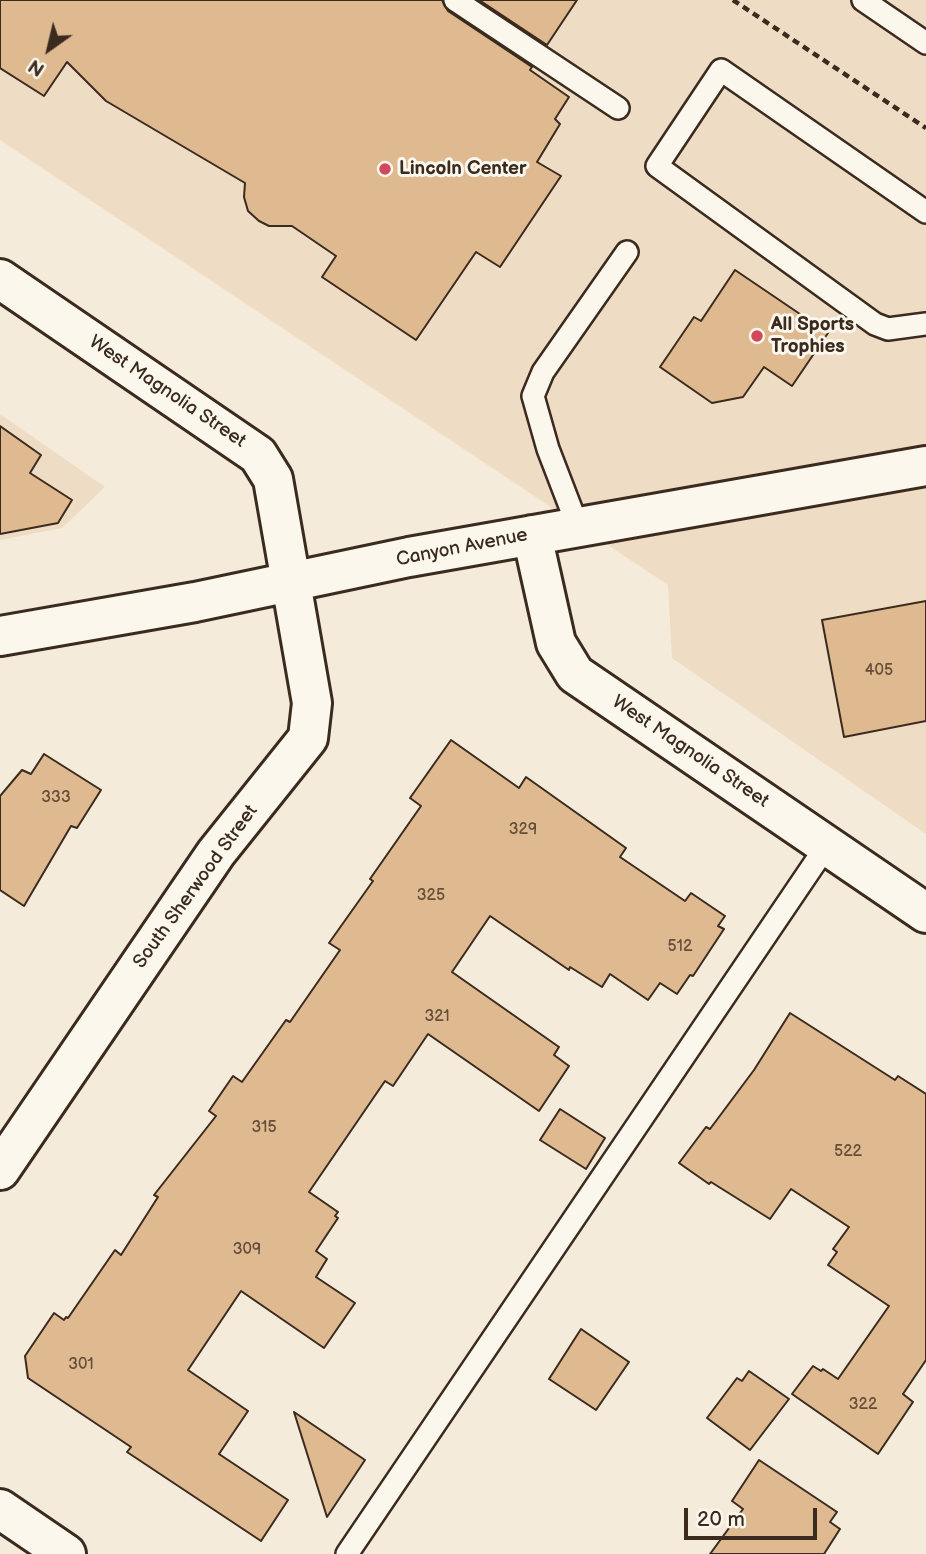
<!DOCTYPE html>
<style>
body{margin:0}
#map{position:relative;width:926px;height:1554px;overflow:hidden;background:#f5ebda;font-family:"Balsamiq Sans",sans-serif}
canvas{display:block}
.north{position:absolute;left:14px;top:14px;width:70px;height:70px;-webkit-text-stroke:5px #fbf7ec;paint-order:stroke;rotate:214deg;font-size:19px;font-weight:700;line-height:28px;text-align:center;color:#3b2a1e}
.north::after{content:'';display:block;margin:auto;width:24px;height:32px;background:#3b2a1e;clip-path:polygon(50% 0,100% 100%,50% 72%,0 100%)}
.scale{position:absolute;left:684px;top:1508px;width:133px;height:32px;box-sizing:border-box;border:4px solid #3b2a1e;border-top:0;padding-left:9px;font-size:21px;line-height:24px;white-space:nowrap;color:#3b2a1e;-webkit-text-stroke:5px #fbf7ec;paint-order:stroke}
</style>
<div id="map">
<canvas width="926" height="1554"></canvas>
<div class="north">N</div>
<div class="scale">20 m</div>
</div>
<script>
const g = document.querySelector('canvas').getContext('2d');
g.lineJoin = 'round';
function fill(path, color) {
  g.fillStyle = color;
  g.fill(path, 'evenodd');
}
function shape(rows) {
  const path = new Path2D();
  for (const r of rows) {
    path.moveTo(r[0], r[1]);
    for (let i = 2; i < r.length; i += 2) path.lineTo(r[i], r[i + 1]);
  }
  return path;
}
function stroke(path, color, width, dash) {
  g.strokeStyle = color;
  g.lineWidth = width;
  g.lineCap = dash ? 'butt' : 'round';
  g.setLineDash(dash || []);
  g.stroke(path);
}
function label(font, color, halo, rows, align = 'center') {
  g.font = font + ' "Balsamiq Sans",sans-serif';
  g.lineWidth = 6;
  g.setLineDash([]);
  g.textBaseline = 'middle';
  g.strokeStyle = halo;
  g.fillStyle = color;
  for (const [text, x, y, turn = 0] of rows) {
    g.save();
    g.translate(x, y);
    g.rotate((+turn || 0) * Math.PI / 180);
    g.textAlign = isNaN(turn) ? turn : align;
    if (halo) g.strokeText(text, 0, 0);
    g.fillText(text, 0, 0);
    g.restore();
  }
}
const built = shape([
 [0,0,926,0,926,834,672,658,668,585,0,140],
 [0,414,105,487,62,528,0,540]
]);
const building = shape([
 [0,0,442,0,448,11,532,67,530,70,569,97,555,119,560,124,537,162,561,176,500,267,476,252,416,340,322,277,336,256,292,226,269,226,259,221,248,211,244,197,245,183,106,101,67,62,44,96,0,68,0,0],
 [479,0,577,0,547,45,479,0],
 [735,270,828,333,792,386,764,367,743,397,712,403,660,367,694,317,701,321,735,270],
 [0,426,41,455,30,473,72,500,58,523,0,534,0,426],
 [926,601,926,721,844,737,822,620,926,601],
 [451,740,519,788,526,777,626,848,620,857,685,901,691,893,725,916,718,926,724,929,693,976,690,975,677,994,660,983,648,1000,610,974,602,987,570,967,569,970,490,916,452,972,559,1047,554,1055,569,1066,539,1111,428,1034,393,1086,385,1081,309,1192,338,1212,335,1216,338,1218,316,1251,327,1259,316,1277,355,1303,324,1348,241,1291,188,1370,248,1411,219,1454,288,1500,261,1541,127,1452,131,1447,28,1378,25,1356,54,1313,64,1320,66,1317,68,1318,115,1250,121,1255,158,1197,154,1195,216,1116,209,1111,233,1076,242,1082,286,1020,290,1022,340,950,329,943,373,881,370,879,421,806,410,798,451,740],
 [44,754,101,790,77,828,71,826,24,906,0,890,0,796,22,770,31,774,44,754],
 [790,1013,895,1080,898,1076,926,1094,926,1360,903,1394,913,1402,878,1454,792,1394,813,1366,821,1371,823,1369,838,1379,889,1306,828,1265,837,1252,833,1249,849,1227,791,1189,770,1219,711,1182,709,1184,679,1163,706,1127,710,1129,754,1070,790,1013],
 [560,1109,605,1138,586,1169,540,1140,560,1109],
 [581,1329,629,1362,596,1410,549,1379,581,1329],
 [749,1371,789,1399,750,1450,707,1418,737,1378,742,1381,749,1371],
 [294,1412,365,1460,327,1517,294,1412],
 [759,1460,837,1512,830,1522,840,1529,824,1554,710,1554,743,1509,732,1501,759,1460]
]);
const path = shape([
 [733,0,926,128]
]);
const service = shape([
 [455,0,618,108],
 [863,0,926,43],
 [926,212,721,70,657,166,875,324,888,329,926,324],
 [578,527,548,449,533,396,543,372,627,252],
 [347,1554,827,845]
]);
const minor = shape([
 [0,279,258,455,273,479,312,703,308,738,216,853,0,1170],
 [532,535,556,643,575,674,926,913],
 [0,636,195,602,409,557,926,466],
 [0,1509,66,1554]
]);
const markers = [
 [385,169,7,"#d1495b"],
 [757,336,7,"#d1495b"]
];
const numberNames = [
 ["405",879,671],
 ["333",56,798],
 ["329",523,830],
 ["325",431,896],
 ["512",680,947],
 ["321",437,1017],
 ["315",264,1128],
 ["522",848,1152],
 ["309",247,1250],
 ["301",81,1365],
 ["322",863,1405]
];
const poiNames = [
 ["Lincoln Center",399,169],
 ["All Sports",771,325],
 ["Trophies",771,347]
];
const streetNames = [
 ["West Magnolia Street",167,392,34],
 ["Canyon Avenue",462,548,-11],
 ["West Magnolia Street",690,752,34],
 ["South Sherwood Street",196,887,-54]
];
fill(built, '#eedcc4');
fill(building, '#dfb990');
stroke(building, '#3b2a1e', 2);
stroke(service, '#3b2a1e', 26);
stroke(minor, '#3b2a1e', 44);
stroke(path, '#3b2a1e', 4.5, [7, 5]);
stroke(service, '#fbf7ec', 21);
stroke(minor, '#fbf7ec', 38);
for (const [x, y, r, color] of markers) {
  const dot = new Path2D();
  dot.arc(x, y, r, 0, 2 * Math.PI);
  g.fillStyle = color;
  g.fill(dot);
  stroke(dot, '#fbf7ec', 2.5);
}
label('16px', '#644e3a', null, numberNames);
label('bold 19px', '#3b2a1e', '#fbf7ec', poiNames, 'left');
label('19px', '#3b2a1e', '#fbf7ec', streetNames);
</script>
